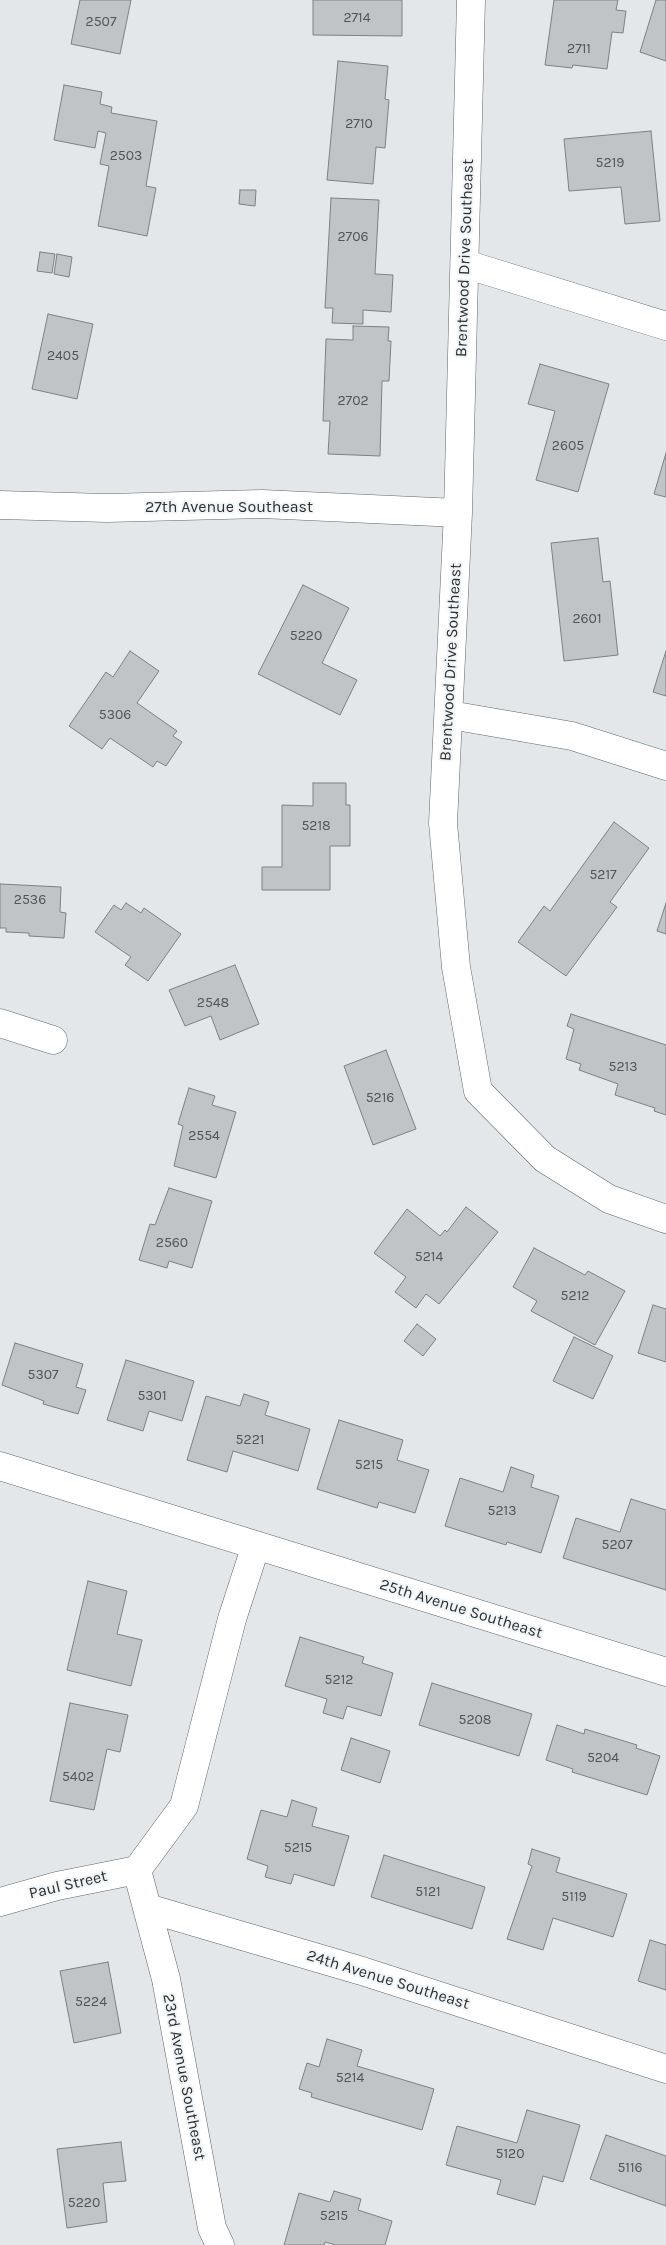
<!DOCTYPE html>
<style>
body{margin:0}
canvas{display:block;background:#e3e7ea}
</style>
<canvas width="666" height="2245"></canvas>
<script>
const g = document.querySelector('canvas').getContext('2d');
g.lineJoin = 'round';
function fill(path, color) {
  g.fillStyle = color;
  g.fill(path, 'evenodd');
}
function shape(rows) {
  const path = new Path2D();
  for (const r of rows) {
    path.moveTo(r[0], r[1]);
    for (let i = 2; i < r.length; i += 2) path.lineTo(r[i], r[i + 1]);
  }
  return path;
}
function stroke(path, color, width, dash) {
  g.strokeStyle = color;
  g.lineWidth = width;
  g.lineCap = dash ? 'butt' : 'round';
  g.setLineDash(dash || []);
  g.stroke(path);
}
function label(font, color, halo, rows, align = 'center') {
  g.font = font + ' Karla,sans-serif';
  g.lineWidth = 4;
  g.setLineDash([]);
  g.textBaseline = 'middle';
  g.strokeStyle = halo;
  g.fillStyle = color;
  for (const [text, x, y, turn = 0] of rows) {
    g.save();
    g.translate(x, y);
    g.rotate((+turn || 0) * Math.PI / 180);
    g.textAlign = isNaN(turn) ? turn : align;
    if (halo) g.strokeText(text, 0, 0);
    g.fillText(text, 0, 0);
    g.restore();
  }
}
const building = shape([
 [80,0,131,0,120,54,71,44,80,0],
 [313,0,402,0,402,36,313,35,313,0],
 [554,0,618,0,616,10,626,11,623,33,612,32,607,69,573,65,572,68,545,65,554,0],
 [656,0,666,0,666,61,640,52,656,0],
 [338,61,388,66,385,99,389,100,385,148,376,147,373,184,327,180,338,61],
 [64,85,102,92,100,104,112,107,111,113,157,121,146,186,156,188,147,236,98,226,109,166,100,164,106,133,98,131,95,148,54,140,64,85],
 [651,131,660,221,625,224,621,187,569,191,564,139,651,131],
 [240,190,256,190,255,206,239,204,240,190],
 [331,198,379,200,375,274,393,275,391,312,363,310,363,324,332,323,333,308,325,308,331,198],
 [40,252,55,254,52,273,37,271,40,252],
 [57,254,72,257,69,277,54,274,57,254],
 [48,314,93,324,77,399,32,389,48,314],
 [353,326,389,327,388,341,391,341,389,381,382,381,380,456,328,454,330,421,323,421,326,339,353,340,353,326],
 [540,364,609,384,578,492,536,480,555,411,528,404,540,364],
 [666,453,666,497,654,494,666,453],
 [598,538,603,582,610,581,618,655,564,661,551,543,598,538],
 [303,585,349,608,322,663,357,680,340,715,258,674,303,585],
 [130,651,159,671,137,703,177,731,173,736,182,742,166,766,157,761,153,767,110,738,102,749,69,726,106,672,113,677,130,651],
 [666,651,666,696,653,692,666,651],
 [313,783,346,783,346,805,350,805,350,846,330,846,330,890,262,890,262,867,282,867,282,805,313,806,313,783],
 [614,822,649,848,610,902,617,907,566,976,518,942,544,906,550,911,614,822],
 [0,884,61,887,60,912,66,913,64,938,29,936,29,933,6,932,6,928,0,928,0,884],
 [126,903,141,913,144,908,181,934,148,981,125,965,131,957,95,932,114,905,121,910,126,903],
 [666,903,666,934,657,931,666,903],
 [235,965,259,1024,220,1040,211,1016,185,1026,169,990,235,965],
 [571,1014,666,1045,666,1115,654,1111,655,1108,615,1095,618,1084,579,1070,581,1064,566,1059,574,1029,567,1026,571,1014],
 [386,1050,416,1129,373,1145,344,1066,386,1050],
 [189,1088,215,1096,212,1105,236,1112,216,1178,174,1166,183,1126,178,1124,189,1088],
 [169,1188,212,1201,192,1268,169,1261,167,1268,139,1260,150,1224,155,1225,169,1188],
 [466,1207,498,1232,439,1304,426,1294,416,1308,395,1292,406,1277,374,1253,407,1209,440,1236,445,1230,447,1232,466,1207],
 [534,1248,585,1275,588,1271,625,1291,595,1345,531,1311,537,1301,513,1287,534,1248],
 [653,1305,666,1309,666,1362,638,1353,653,1305],
 [417,1324,436,1339,423,1356,404,1341,417,1324],
 [574,1337,613,1356,593,1399,553,1381,574,1337],
 [15,1343,83,1364,76,1387,86,1390,78,1414,43,1404,44,1401,2,1385,15,1343],
 [126,1360,194,1381,182,1421,149,1411,143,1431,107,1420,126,1360],
 [244,1394,269,1402,265,1415,310,1429,298,1471,233,1451,227,1472,187,1460,206,1396,240,1406,244,1394],
 [339,1420,403,1440,397,1460,429,1470,415,1513,379,1502,377,1508,317,1489,339,1420],
 [511,1467,534,1475,531,1487,559,1496,541,1553,507,1542,506,1545,445,1526,460,1478,503,1492,511,1467],
 [631,1499,666,1510,666,1590,563,1558,576,1518,620,1532,631,1499],
 [88,1581,127,1591,117,1634,142,1640,131,1686,67,1670,88,1581],
 [300,1637,364,1657,362,1663,393,1673,381,1716,347,1706,343,1719,323,1713,327,1699,285,1686,300,1637],
 [432,1683,532,1714,519,1756,419,1725,432,1683],
 [70,1703,128,1715,120,1752,107,1749,94,1810,50,1801,70,1703],
 [557,1725,584,1734,585,1729,637,1745,636,1748,660,1756,647,1795,572,1772,573,1769,546,1760,557,1725],
 [351,1738,390,1751,380,1783,341,1770,351,1738],
 [292,1800,317,1808,312,1826,349,1836,334,1886,294,1874,291,1884,265,1877,268,1866,247,1859,261,1810,287,1817,292,1800],
 [532,1849,560,1858,556,1872,627,1894,613,1937,553,1918,543,1950,507,1939,532,1866,528,1864,532,1849],
 [384,1855,485,1887,472,1929,371,1897,384,1855],
 [650,1940,666,1945,666,1990,638,1981,650,1940],
 [108,1962,121,2033,74,2043,60,1971,108,1962],
 [327,2039,362,2050,357,2066,434,2089,422,2130,311,2097,312,2093,299,2089,307,2063,319,2067,327,2039],
 [527,2110,580,2125,563,2182,543,2176,535,2205,497,2194,501,2180,446,2165,457,2126,517,2143,527,2110],
 [606,2135,666,2156,666,2206,590,2179,606,2135],
 [121,2142,126,2181,103,2183,107,2222,67,2228,57,2149,121,2142],
 [334,2191,361,2199,358,2210,392,2221,385,2245,336,2245,325,2242,324,2245,284,2245,299,2193,330,2202,334,2191]
]);
const minor = shape([
 [471,0,458,513,443,823,456,967,478,1091,545,1159,609,1199,666,1219],
 [465,264,666,326],
 [0,505,107,508,262,504,458,513],
 [450,715,572,736,666,766],
 [0,1023,53,1040],
 [0,1466,666,1672],
 [137,1870,147,1908,362,1971,666,2069],
 [137,1870,184,1806,232,1619,256,1545],
 [0,1902,57,1886,137,1870],
 [147,1908,166,1979,212,2228,220,2245]
]);
const numberNames = [
 ["2714",357,18],
 ["2507",101,22],
 ["2711",579,49],
 ["2710",359,124],
 ["2503",126,156],
 ["5219",610,163],
 ["2706",353,237],
 ["2405",63,356],
 ["2702",353,401],
 ["2605",568,446],
 ["2601",587,619],
 ["5220",306,636],
 ["5306",115,715],
 ["5218",316,826],
 ["5217",603,875],
 ["2536",30,900],
 ["2548",213,1003],
 ["5213",623,1067],
 ["5216",380,1098],
 ["2554",204,1136],
 ["2560",172,1243],
 ["5214",429,1257],
 ["5212",575,1296],
 ["5307",43,1375],
 ["5301",152,1396],
 ["5221",250,1440],
 ["5215",369,1465],
 ["5213",502,1511],
 ["5207",617,1545],
 ["5212",339,1680],
 ["5208",475,1720],
 ["5204",603,1758],
 ["5402",78,1777],
 ["5215",298,1848],
 ["5121",428,1892],
 ["5119",574,1897],
 ["5224",91,2002],
 ["5214",350,2078],
 ["5120",510,2154],
 ["5116",630,2168],
 ["5220",84,2203],
 ["5215",334,2216]
];
const streetNames = [
 ["Brentwood Drive Southeast",465,258,-88],
 ["27th Avenue Southeast",229,507],
 ["Brentwood Drive Southeast",451,662,-87],
 ["25th Avenue Southeast",461,1609,17],
 ["Paul Street",68,1885,-13],
 ["24th Avenue Southeast",388,1980,17],
 ["23rd Avenue Southeast",184,2077,79]
];
fill(building, '#c0c4c7');
stroke(building, '#7d8183', 1);
stroke(minor, '#636669', 29);
stroke(minor, '#fff', 28);
label('14px', '#525456', null, numberNames);
label('16px', '#2d2f30', '#f0f4f7', streetNames);
</script>
